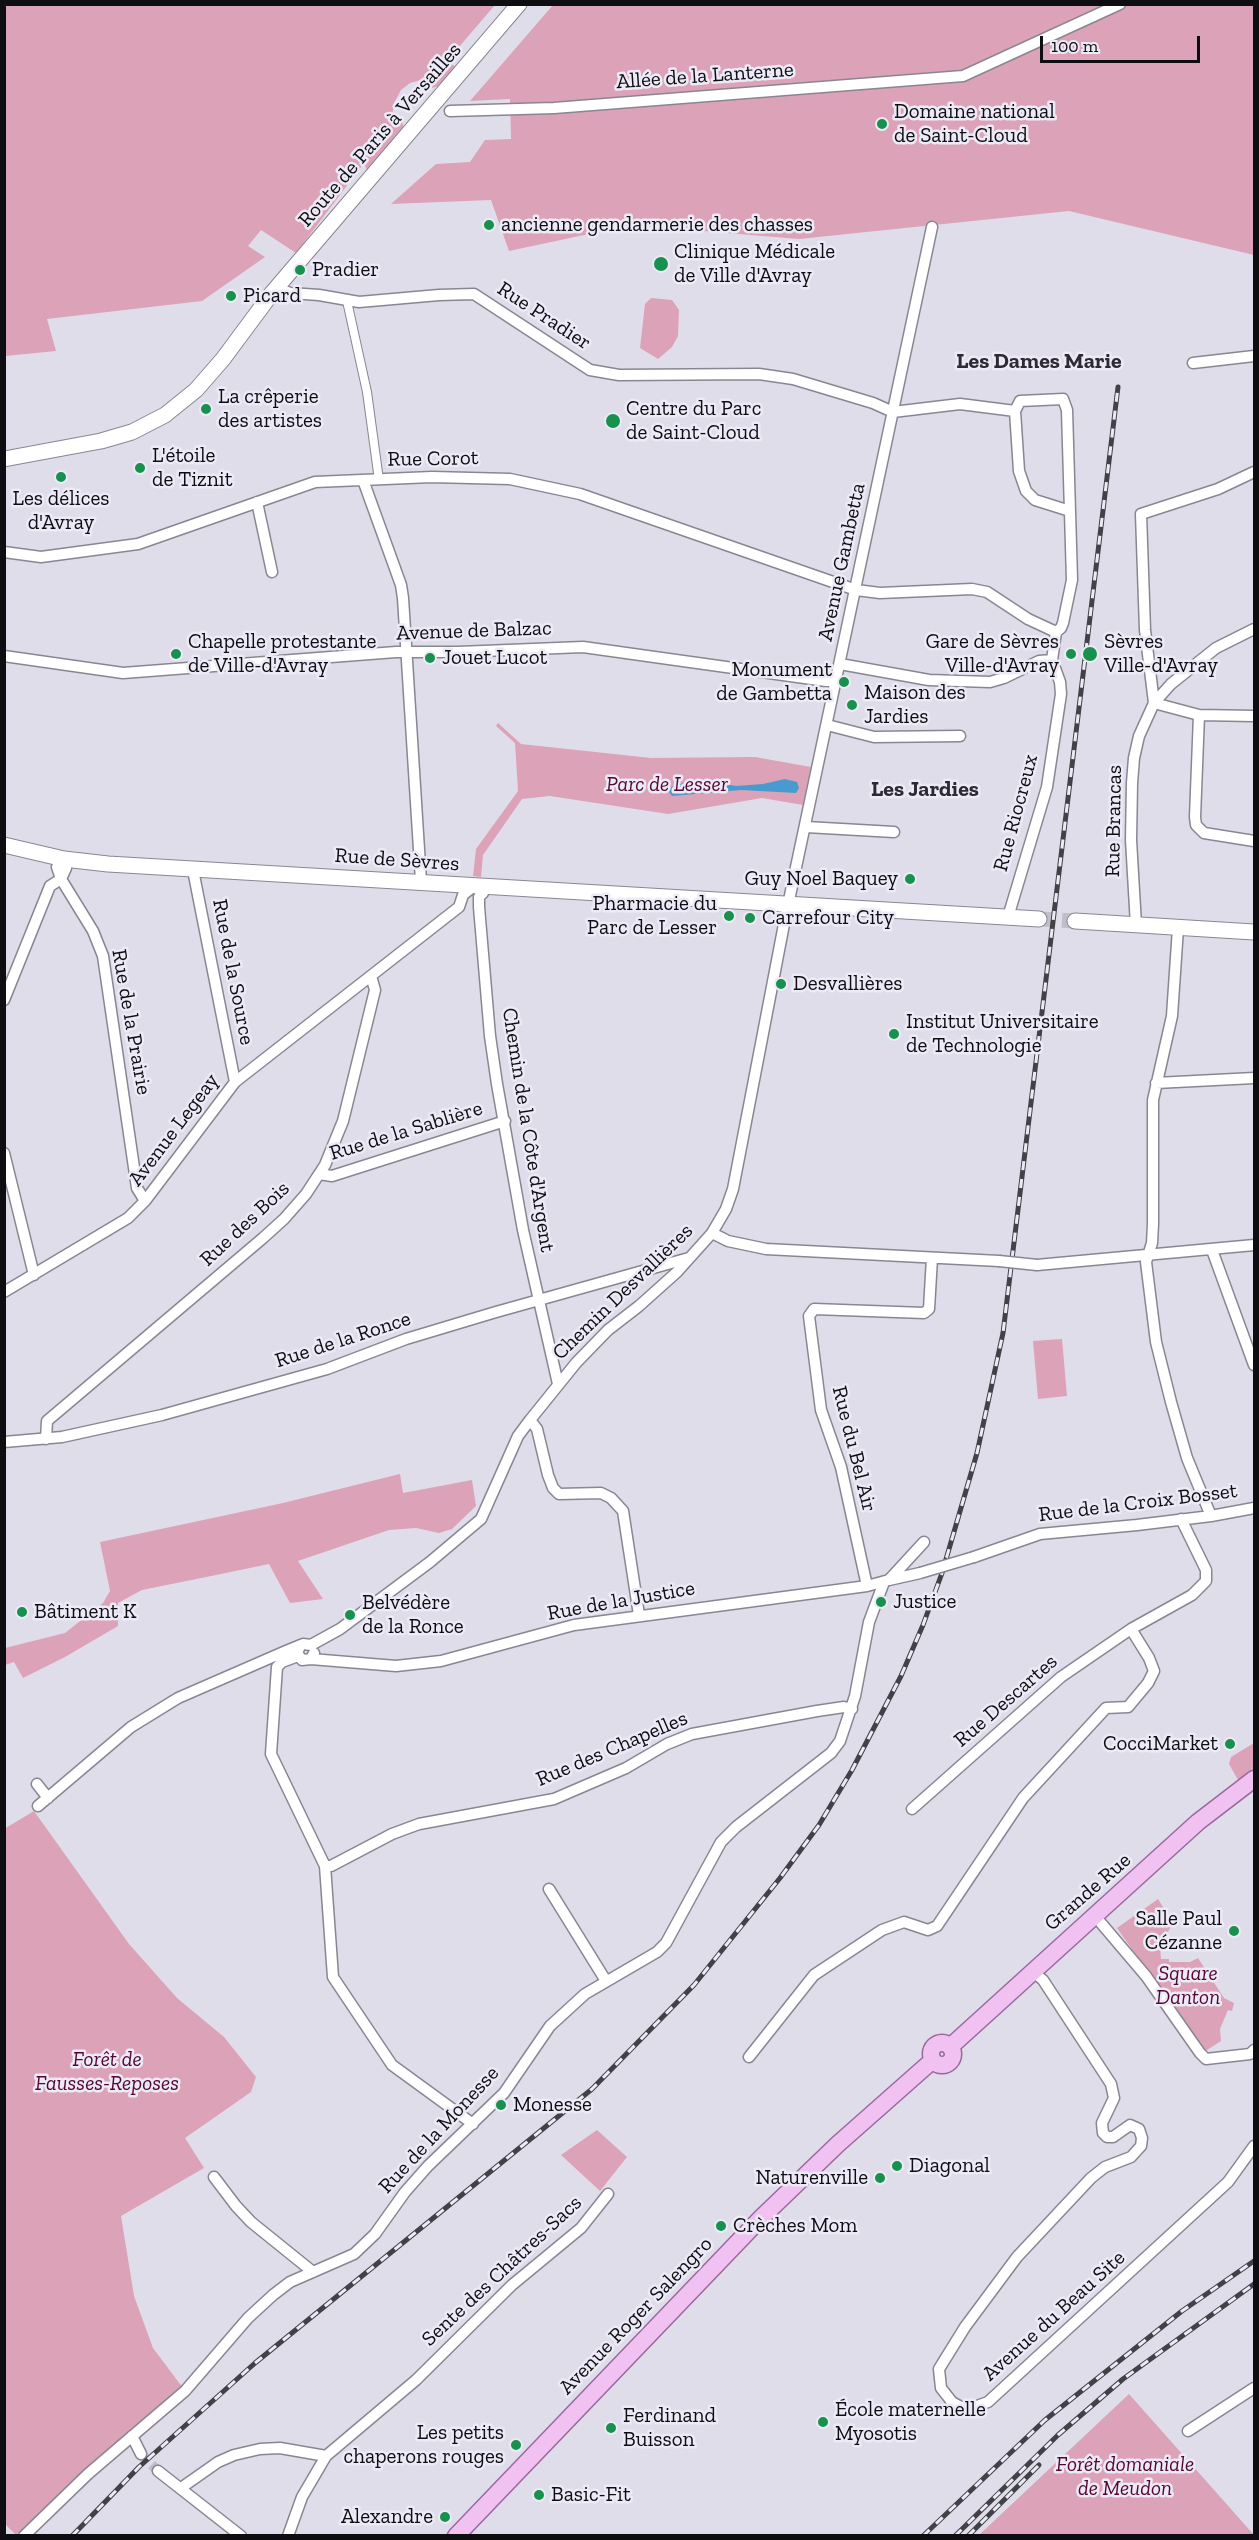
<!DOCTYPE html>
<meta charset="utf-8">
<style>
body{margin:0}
#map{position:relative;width:1259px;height:2540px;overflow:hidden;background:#e0ddea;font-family:"Zilla Slab",serif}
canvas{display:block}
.frame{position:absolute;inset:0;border:6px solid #0e0d11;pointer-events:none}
.scale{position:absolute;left:1040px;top:36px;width:160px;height:27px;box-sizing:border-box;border:3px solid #0e0d11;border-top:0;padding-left:8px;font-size:18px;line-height:21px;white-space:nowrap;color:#0e0d11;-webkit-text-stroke:4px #edeaf7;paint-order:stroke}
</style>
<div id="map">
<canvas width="1259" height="2540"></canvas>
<div class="frame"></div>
<div class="scale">100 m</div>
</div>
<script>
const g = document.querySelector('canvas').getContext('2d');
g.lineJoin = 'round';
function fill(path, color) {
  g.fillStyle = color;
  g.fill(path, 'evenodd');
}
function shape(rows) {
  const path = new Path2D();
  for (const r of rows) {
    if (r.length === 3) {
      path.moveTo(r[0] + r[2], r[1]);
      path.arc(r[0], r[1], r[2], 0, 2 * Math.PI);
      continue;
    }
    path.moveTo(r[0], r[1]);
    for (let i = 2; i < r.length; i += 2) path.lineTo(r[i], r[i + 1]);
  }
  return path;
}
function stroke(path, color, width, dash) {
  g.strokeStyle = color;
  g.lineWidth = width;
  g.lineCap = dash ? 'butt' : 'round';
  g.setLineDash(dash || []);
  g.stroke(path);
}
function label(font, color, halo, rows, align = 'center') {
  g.font = font + ' "Zilla Slab",serif';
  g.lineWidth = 5;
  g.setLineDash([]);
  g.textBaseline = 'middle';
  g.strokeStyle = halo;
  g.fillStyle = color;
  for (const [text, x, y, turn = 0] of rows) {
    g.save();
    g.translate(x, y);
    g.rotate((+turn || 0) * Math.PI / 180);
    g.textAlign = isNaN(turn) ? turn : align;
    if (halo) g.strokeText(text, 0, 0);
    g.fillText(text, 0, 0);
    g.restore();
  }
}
const green = shape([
 [5,5,495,5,447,61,457,68,443,85,432,88,433,79,424,79,410,83,401,90,394,103,392,117,394,123,402,121,404,129,367,170,364,163,296,253,261,230,248,246,265,257,202,301,47,319,56,351,5,356],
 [553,5,1254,5,1254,255,1069,211,799,239,631,225,509,251,491,200,391,204,436,164,470,162,485,140,511,139,510,99,470,101],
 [651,298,672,300,679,310,678,336,672,347,658,359,640,348,645,304],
 [498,723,521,744,651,758,755,757,811,767,803,805,762,798,668,814,550,796,522,799,483,855,481,877,473,876,476,849,518,791,515,743,496,726],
 [1062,1339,1067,1396,1038,1399,1033,1341],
 [400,1474,403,1493,472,1480,476,1506,452,1529,439,1533,416,1528,389,1530,298,1561,323,1599,290,1603,269,1564,221,1574,142,1590,118,1603,118,1626,65,1657,23,1678,14,1662,5,1665,5,1648,65,1633,103,1603,110,1591,100,1542,283,1503],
 [1254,1743,1254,1769,1238,1780,1229,1764,1231,1757],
 [34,1811,129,1944,177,1998,224,2037,256,2077,251,2092,185,2138,204,2168,121,2216,134,2296,153,2348,183,2388,82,2473,16,2535,5,2524,4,1829],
 [1158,1899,1171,1920,1170,1928,1160,1947,1161,1959,1169,1959,1169,1962,1190,1962,1198,1958,1224,1998,1234,2003,1232,2011,1228,2010,1220,2029,1221,2041,1204,2052,1117,1928],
 [597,2130,627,2157,600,2191,561,2155],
 [1129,2394,1254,2535,979,2535]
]);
const water = shape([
 [785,779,797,782,799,788,796,793,741,790,672,796,669,792,670,788,678,784,707,781,736,786,763,784]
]);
const minorTunnel = shape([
 [141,2454,158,2471]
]);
const secondaryTunnel = shape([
 [1039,919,1075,921]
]);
const pedestrian = shape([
 [347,301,367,392,379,480]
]);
const minor = shape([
 [450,111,554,108,963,76,1120,4],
 [277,288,290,293,319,295,359,302,439,295,474,294,590,370,619,375,759,374,793,379,873,403,893,412],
 [1193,363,1254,356],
 [1015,411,1019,471,1026,491,1035,500,1070,511],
 [893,412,960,404,1015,411],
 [363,480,401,585,403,598,421,881],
 [257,502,272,572],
 [4,552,41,557,138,544,315,482,432,477,510,479,580,494,856,590,880,593,972,589,987,592,1028,619,1056,632],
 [4,656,123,673,396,652,458,652,583,647,826,681,837,681],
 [840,664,929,680,990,682,1004,678,1039,661,1052,660],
 [1154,703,1145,630,1141,514,1218,489,1254,472],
 [1154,703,1199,715,1254,716],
 [1199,715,1195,817,1196,825,1204,833,1254,841],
 [827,725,874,737,960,736],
 [806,827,894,832],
 [64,859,57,867,61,879,93,931,103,956,137,1188,145,1201],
 [193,870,235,1082],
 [1008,917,1047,787,1061,694,1060,682,1052,660,1056,632,1061,628,1063,623,1072,580,1067,410,1063,399,1020,401,1015,411],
 [1136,925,1131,840,1132,783,1134,758,1139,736,1154,703,1171,684,1216,648,1254,629],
 [1178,928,1172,1016,1153,1100,1153,1224,1152,1243,1146,1262,1156,1342,1171,1402,1187,1458,1211,1516],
 [4,1000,50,886,61,879,66,868,64,859],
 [1156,1083,1254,1078],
 [4,1153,34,1275],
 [319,1174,332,1176,505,1121],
 [712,1233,728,1241,766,1249,999,1261],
 [1212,1250,1254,1365],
 [1037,1265,1254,1245],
 [4,1292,128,1218,145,1201,235,1082,459,907,463,895,474,886,483,893,479,897,479,907,490,1036,497,1084,523,1230,558,1384],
 [530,1420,537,1429,548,1475,553,1488,559,1494,601,1493,611,1498,623,1511,639,1615],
 [46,1439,47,1421,263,1238,284,1219,306,1194,325,1165,343,1121,375,990,371,976],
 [4,1442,62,1437,162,1415,327,1369,406,1339,496,1312,689,1258],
 [974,1557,1040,1534,1137,1525,1211,1516,1254,1508],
 [889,1580,920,1573],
 [867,1586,841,1467,821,1410,809,1316,814,1309,924,1313,929,1309,932,1258],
 [311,1645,340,1629,430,1562,481,1519,518,1436,530,1420,576,1363,608,1330,639,1306,677,1272,712,1233,726,1209,733,1189,785,919,932,227],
 [300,1646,297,1653,302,1660,311,1659,314,1653],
 [311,1659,396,1666,441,1661,574,1625,867,1586,889,1580,924,1542],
 [277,1667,271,1754,325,1866,333,1977,392,2065,473,2124],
 [277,1667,282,1662,298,1656],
 [37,1784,48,1798],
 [38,1806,131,1727,178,1698,286,1651,303,1644,311,1645],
 [912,1809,1061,1677,1131,1629],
 [325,1866,331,1866,392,1834,419,1824,554,1799,626,1768,667,1744,692,1734,817,1711,844,1707,852,1709],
 [549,1889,606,1981],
 [1095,1916,1146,1976,1200,2053,1206,2059,1250,2054,1254,2050],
 [1032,1971,1043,1980,1111,2084,1114,2098,1102,2123,1103,2133,1107,2137,1113,2137,1130,2125,1139,2129,1142,2138,1141,2146,1131,2157,1105,2167,1091,2178,1017,2257,965,2327,939,2369,941,2388,952,2402,961,2407,974,2407,988,2402,1228,2182,1254,2146],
 [749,2057,814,1975,882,1930,904,1922,928,1930,937,1926,1023,1798,1106,1708,1128,1707,1148,1683,1154,1671,1149,1658,1131,1629,1192,1595,1206,1581,1206,1570,1181,1519],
 [214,2177,236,2206,251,2222,313,2272],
 [1188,2431,1254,2388],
 [132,2436,141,2454],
 [158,2471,241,2536],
 [181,2488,218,2462,234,2455,260,2449,280,2448,326,2456],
 [24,2536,88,2474,185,2391,248,2318,273,2295,290,2282,354,2254,375,2234,405,2192,428,2166,504,2093,550,2026,585,1994,657,1952,666,1943,721,1842,736,1827,831,1753,840,1741,855,1696,869,1622,884,1582],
 [288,2536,302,2497,326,2456,416,2380,512,2285,581,2228,608,2194]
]);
const secondary = shape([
 [4,459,101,441,132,432,165,415,196,390,223,359,272,293,519,4],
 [4,845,64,859,108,864,1039,919],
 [1075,921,1254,932]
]);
const primary = shape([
 [942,2054,11],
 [950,2047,1198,1822,1254,1779],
 [456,2536,761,2218,838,2144,933,2060]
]);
const rail = shape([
 [72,2536,139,2467,255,2363,592,2089,694,1985,780,1878,819,1825,852,1770,901,1676,923,1625,942,1573,977,1453,1003,1333,1118,387],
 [923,2536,1045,2420,1182,2311,1254,2261],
 [955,2536,1058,2435,1123,2379,1254,2284],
 [968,2536,1039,2465]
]);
const minorBridge = shape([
 [999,1261,1037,1265],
 [920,1573,974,1557]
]);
const markers = [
 [882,124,6,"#17914d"],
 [489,225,6,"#17914d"],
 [661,264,8,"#17914d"],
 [300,270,6,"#17914d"],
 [231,296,6,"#17914d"],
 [206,409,6,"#17914d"],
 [613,421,8,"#17914d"],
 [140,468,6,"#17914d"],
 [61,477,6,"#17914d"],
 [176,654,6,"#17914d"],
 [1071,654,6,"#17914d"],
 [1090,654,8,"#17914d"],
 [430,658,6,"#17914d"],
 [844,682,6,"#17914d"],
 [852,705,6,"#17914d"],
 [910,879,6,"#17914d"],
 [729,916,6,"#17914d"],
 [750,918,6,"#17914d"],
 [781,984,6,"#17914d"],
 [894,1034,6,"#17914d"],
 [881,1602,6,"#17914d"],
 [22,1612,6,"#17914d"],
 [350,1615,6,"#17914d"],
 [1230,1744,6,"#17914d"],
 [1234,1931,6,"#17914d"],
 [501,2105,6,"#17914d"],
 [897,2166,6,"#17914d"],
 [880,2178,6,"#17914d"],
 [721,2226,6,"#17914d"],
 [823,2422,6,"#17914d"],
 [611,2428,6,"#17914d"],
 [516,2445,6,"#17914d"],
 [539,2495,6,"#17914d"],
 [445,2517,6,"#17914d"]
];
const streetNames = [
 ["Allée de la Lanterne",705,76,-4],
 ["Route de Paris à Versailles",380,135,-49],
 ["Rue Pradier",544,316,33],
 ["Rue Corot",433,459,-1],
 ["Avenue Gambetta",842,562,-78],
 ["Avenue de Balzac",474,631,-2],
 ["Rue Riocreux",1016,813,-75],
 ["Rue Brancas",1114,821,-89],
 ["Rue de Sèvres",397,860,4],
 ["Rue de la Source",233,972,79],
 ["Rue de la Prairie",131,1022,80],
 ["Avenue Legeay",174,1130,-53],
 ["Chemin de la Côte d'Argent",528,1130,81],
 ["Rue de la Sablière",406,1131,-17],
 ["Rue des Bois",245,1224,-43],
 ["Chemin Desvallières",623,1292,-44],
 ["Rue de la Ronce",343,1340,-18],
 ["Rue du Bel Air",854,1449,76],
 ["Rue de la Croix Bosset",1138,1503,-7],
 ["Rue de la Justice",621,1601,-10],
 ["Rue Descartes",1006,1701,-41],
 ["Rue des Chapelles",612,1749,-23],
 ["Grande Rue",1088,1892,-41],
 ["Rue de la Monesse",439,2130,-47],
 ["Sente des Châtres-Sacs",502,2271,-43],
 ["Avenue Roger Salengro",636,2316,-46],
 ["Avenue du Beau Site",1054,2316,-42]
];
const poiNames = [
 ["Domaine national",894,112],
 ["de Saint-Cloud",894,136],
 ["ancienne gendarmerie des chasses",501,225],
 ["Clinique Médicale",674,252],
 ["de Ville d'Avray",674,276],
 ["Pradier",312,270],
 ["Picard",243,296],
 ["La crêperie",218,397],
 ["des artistes",218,421],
 ["Centre du Parc",626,409],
 ["de Saint-Cloud",626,433],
 ["L'étoile",152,456],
 ["de Tiznit",152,480],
 ["Les délices",61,499,"center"],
 ["d'Avray",61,523,"center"],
 ["Chapelle protestante",188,642],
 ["de Ville-d'Avray",188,666],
 ["Gare de Sèvres",1059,642,"right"],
 ["Ville-d'Avray",1059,666,"right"],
 ["Sèvres",1104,642],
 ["Ville-d'Avray",1104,666],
 ["Jouet Lucot",442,658],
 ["Monument",832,670,"right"],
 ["de Gambetta",832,694,"right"],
 ["Maison des",864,693],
 ["Jardies",864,717],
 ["Guy Noel Baquey",898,879,"right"],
 ["Pharmacie du",717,904,"right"],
 ["Parc de Lesser",717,928,"right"],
 ["Carrefour City",762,918],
 ["Desvallières",793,984],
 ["Institut Universitaire",906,1022],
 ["de Technologie",906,1046],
 ["Justice",893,1602],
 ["Belvédère",362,1603],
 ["de la Ronce",362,1627],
 ["Bâtiment K",34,1612],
 ["CocciMarket",1218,1744,"right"],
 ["Salle Paul",1222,1919,"right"],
 ["Cézanne",1222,1943,"right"],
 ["Monesse",513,2105],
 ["Diagonal",909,2166],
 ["Naturenville",868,2178,"right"],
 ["Crèches Mom",733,2226],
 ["École maternelle",835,2410],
 ["Myosotis",835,2434],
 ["Ferdinand",623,2416],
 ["Buisson",623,2440],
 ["Les petits",504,2433,"right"],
 ["chaperons rouges",504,2457,"right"],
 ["Basic-Fit",551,2495],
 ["Alexandre",433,2517,"right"]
];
const parkNames = [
 ["Parc de Lesser",667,785],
 ["Square",1188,1974],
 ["Danton",1188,1998],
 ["Forêt de",107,2060],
 ["Fausses-Reposes",107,2084],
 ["Forêt domaniale",1125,2465],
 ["de Meudon",1125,2489]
];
const neighbourhoodNames = [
 ["Les Dames Marie",1039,362],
 ["Les Jardies",925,790]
];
fill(green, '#dca2b7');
fill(water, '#489bcf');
stroke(minorTunnel, '#c0bec9', 10, [10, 5]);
stroke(secondaryTunnel, '#c0bec9', 15, [15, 8]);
stroke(pedestrian, '#898692', 10);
stroke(minor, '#898692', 13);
stroke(secondary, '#898692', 17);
stroke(primary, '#9b689d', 19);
stroke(pedestrian, '#fff', 8);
stroke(minor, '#fff', 10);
stroke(secondary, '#fff', 15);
stroke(primary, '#f1c2f1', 16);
stroke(rail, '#424147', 5);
stroke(rail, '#edeaf7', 3, [9]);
stroke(minorBridge, '#898692', 13, []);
stroke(minorBridge, '#fff', 10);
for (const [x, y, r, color] of markers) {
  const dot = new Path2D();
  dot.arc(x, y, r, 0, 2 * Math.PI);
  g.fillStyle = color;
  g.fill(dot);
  stroke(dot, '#edeaf7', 2);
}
label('21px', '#0e0d11', '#edeaf7', streetNames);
label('21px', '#0e0d11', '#edeaf7', poiNames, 'left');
label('italic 21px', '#53062f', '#edeaf7', parkNames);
label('bold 22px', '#2d2a34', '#edeaf7', neighbourhoodNames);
</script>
